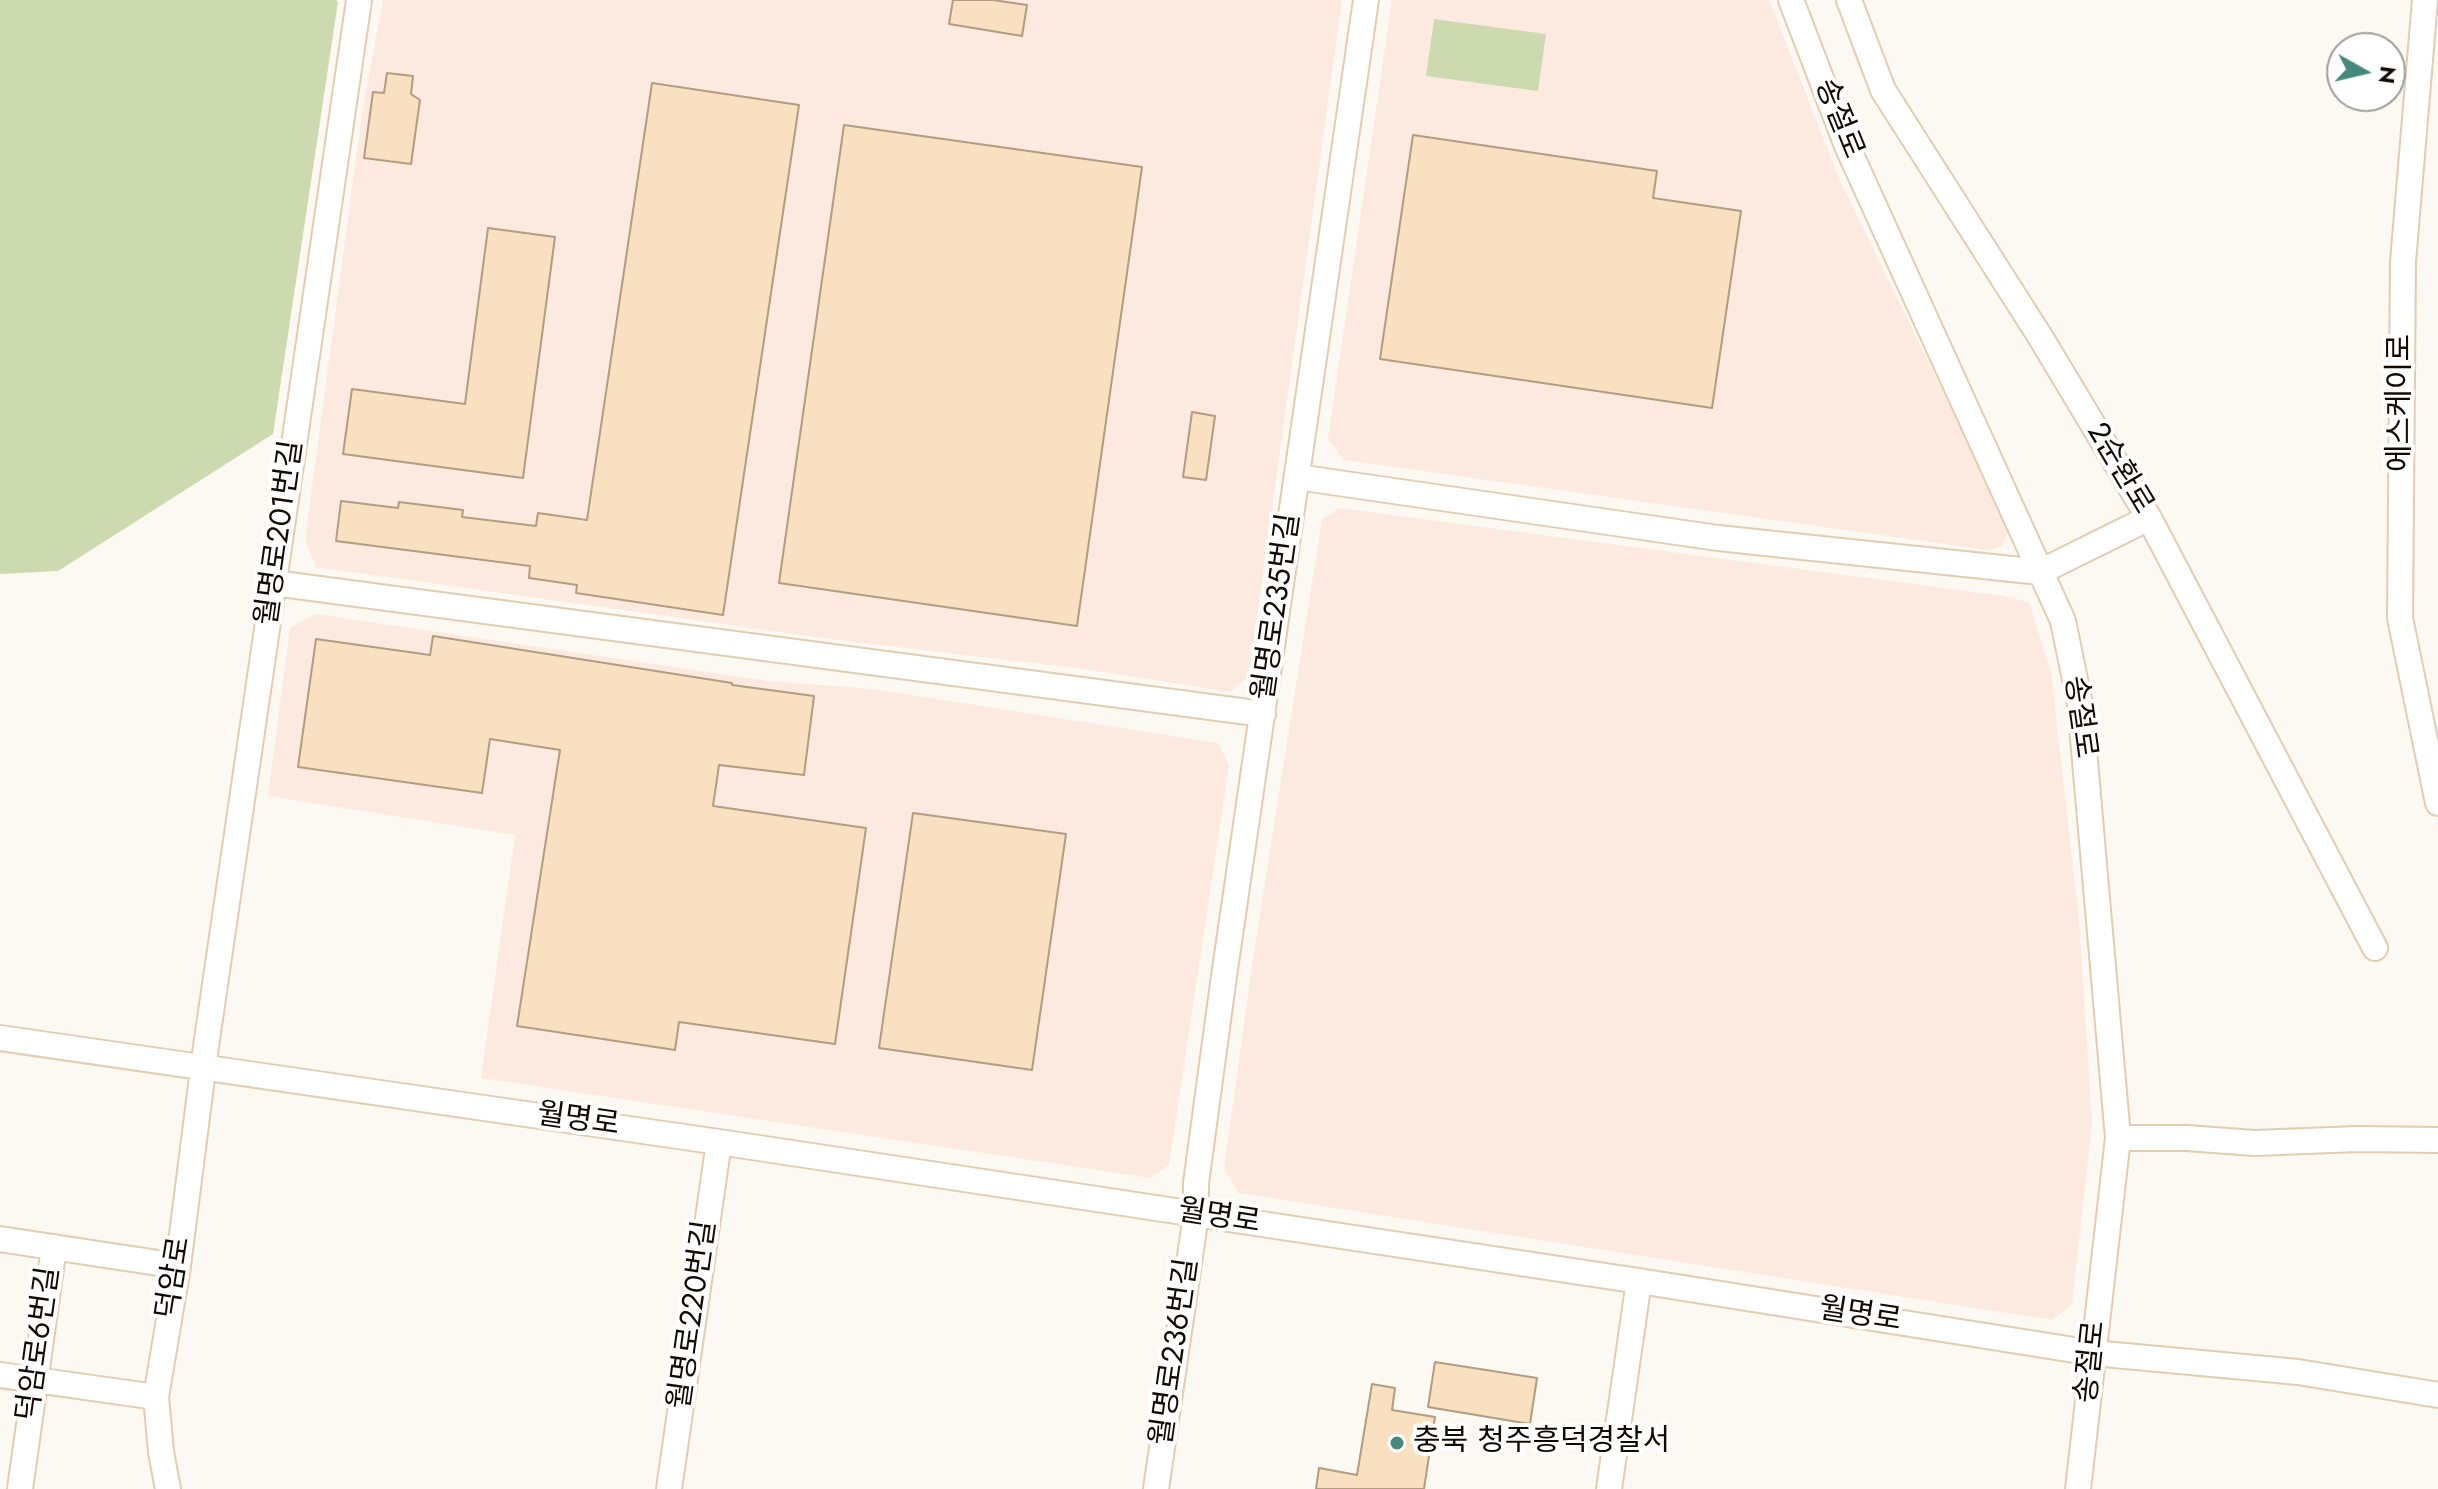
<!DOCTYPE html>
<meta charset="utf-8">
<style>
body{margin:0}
#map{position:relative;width:2438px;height:1489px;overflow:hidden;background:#fcf8f2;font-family:Jost,sans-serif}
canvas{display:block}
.north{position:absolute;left:2326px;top:32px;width:80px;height:80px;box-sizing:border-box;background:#fff;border:2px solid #a09d9a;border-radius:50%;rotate:98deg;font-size:22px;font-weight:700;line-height:32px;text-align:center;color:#110a03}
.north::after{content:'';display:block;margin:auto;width:28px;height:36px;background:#45897c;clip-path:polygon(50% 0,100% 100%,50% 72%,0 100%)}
</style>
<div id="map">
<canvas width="2438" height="1489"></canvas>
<div class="north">N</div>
</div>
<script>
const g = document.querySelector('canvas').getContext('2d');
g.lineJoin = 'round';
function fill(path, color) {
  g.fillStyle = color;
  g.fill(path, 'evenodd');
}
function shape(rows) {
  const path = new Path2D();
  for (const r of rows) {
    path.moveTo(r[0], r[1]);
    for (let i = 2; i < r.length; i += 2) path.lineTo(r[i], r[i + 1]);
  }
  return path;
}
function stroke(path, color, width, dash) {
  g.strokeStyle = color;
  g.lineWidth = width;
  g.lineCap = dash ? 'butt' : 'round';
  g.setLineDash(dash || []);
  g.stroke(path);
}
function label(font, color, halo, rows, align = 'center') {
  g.font = font + ' Jost,"Noto Sans KR",sans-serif';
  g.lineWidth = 8;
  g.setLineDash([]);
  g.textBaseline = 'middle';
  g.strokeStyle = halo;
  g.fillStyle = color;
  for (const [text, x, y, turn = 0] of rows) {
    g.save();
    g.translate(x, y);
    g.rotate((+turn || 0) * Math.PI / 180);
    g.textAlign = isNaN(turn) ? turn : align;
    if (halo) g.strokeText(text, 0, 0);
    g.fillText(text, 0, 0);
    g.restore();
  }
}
const industrial = shape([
 [383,0,1342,0,1249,676,1230,692,1084,669,837,640,316,567,305,541,362,113],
 [1392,0,1769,0,1841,183,2005,519,2008,533,2002,546,1988,550,1344,460,1328,439],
 [1339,508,2004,596,2029,602,2051,672,2079,920,2092,1123,2072,1304,2052,1320,1239,1193,1224,1169,1253,959,1322,520],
 [316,614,768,681,873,689,1218,743,1229,765,1169,1165,1151,1178,481,1078,515,835,268,796,290,628]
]);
const green = shape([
 [0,0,336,0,338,2,273,434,58,571,0,574],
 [1434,19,1546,34,1538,91,1426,76]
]);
const building = shape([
 [953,0,993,0,1027,5,1022,36,949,24,953,0],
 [387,73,413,76,411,94,420,100,411,164,364,158,373,92,384,93,387,73],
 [652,83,799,105,723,615,576,593,577,585,529,578,530,566,336,541,341,501,398,508,399,502,463,510,462,517,536,526,538,513,587,520,652,83],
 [844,125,1142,167,1077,626,779,583,844,125],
 [1413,135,1657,171,1653,198,1741,211,1712,408,1380,359,1413,135],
 [488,228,555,237,523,478,343,454,352,389,465,404,488,228],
 [1192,412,1215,416,1206,480,1183,477,1192,412],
 [433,636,732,683,732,685,814,696,804,775,719,765,713,806,866,828,835,1044,679,1022,675,1050,517,1026,560,750,490,739,482,793,298,767,316,639,430,655,433,636],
 [913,813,1066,834,1032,1070,879,1048,913,813],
 [1435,1362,1537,1378,1530,1424,1428,1407,1435,1362],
 [1372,1384,1395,1388,1392,1410,1435,1417,1424,1489,1316,1489,1319,1468,1357,1475,1372,1384]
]);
const minor = shape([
 [1791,0,1847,146,2063,621,2080,704,2118,1138,2078,1489],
 [1849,0,1883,90,2041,338,2149,518,2375,948],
 [2425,0,2403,262,2400,618,2438,803],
 [1297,477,1718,538,2040,572,2149,518],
 [274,583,1263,714],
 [0,1038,719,1142,1639,1281,2093,1353,2298,1372,2438,1395],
 [2118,1138,2187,1138,2254,1143,2358,1139,2438,1140],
 [0,1239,178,1266],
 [0,1375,156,1397],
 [20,1489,54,1247],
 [168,1489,161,1452,156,1397,178,1266,206,1046,359,0],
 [669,1489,719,1142],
 [1156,1489,1196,1215,1196,1183,1224,976,1366,0],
 [1609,1489,1639,1281]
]);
const markers = [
 [1397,1443,8,"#45897c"]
];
const streetNames = [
 ["송절로",1838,119,68],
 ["에스케이로",2402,403,-90],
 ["2순환로",2119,469,59],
 ["월명로201번길",281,533,-82],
 ["월명로235번길",1278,607,-82],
 ["송절로",2079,717,82],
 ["월명로",578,1121,8],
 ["월명로",1219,1218,9],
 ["덕암로",175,1278,-81],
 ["월명로220번길",694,1315,-82],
 ["월명로",1860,1316,9],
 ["덕암로6번길",40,1344,-82],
 ["월명로236번길",1176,1352,-82],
 ["송절로",2092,1362,-84]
];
const poiNames = [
 ["충북 청주흥덕경찰서",1413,1443]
];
fill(industrial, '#fceae0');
fill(green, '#cddab0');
fill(building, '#f9e0c1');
stroke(building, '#b29c82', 2);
stroke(minor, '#e3cdb1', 28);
stroke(minor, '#fff', 24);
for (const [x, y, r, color] of markers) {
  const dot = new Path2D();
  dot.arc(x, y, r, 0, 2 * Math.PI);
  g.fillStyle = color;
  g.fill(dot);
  stroke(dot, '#fff', 3);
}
label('30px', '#110a03', '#fff', streetNames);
label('30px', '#110a03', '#fff', poiNames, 'left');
</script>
